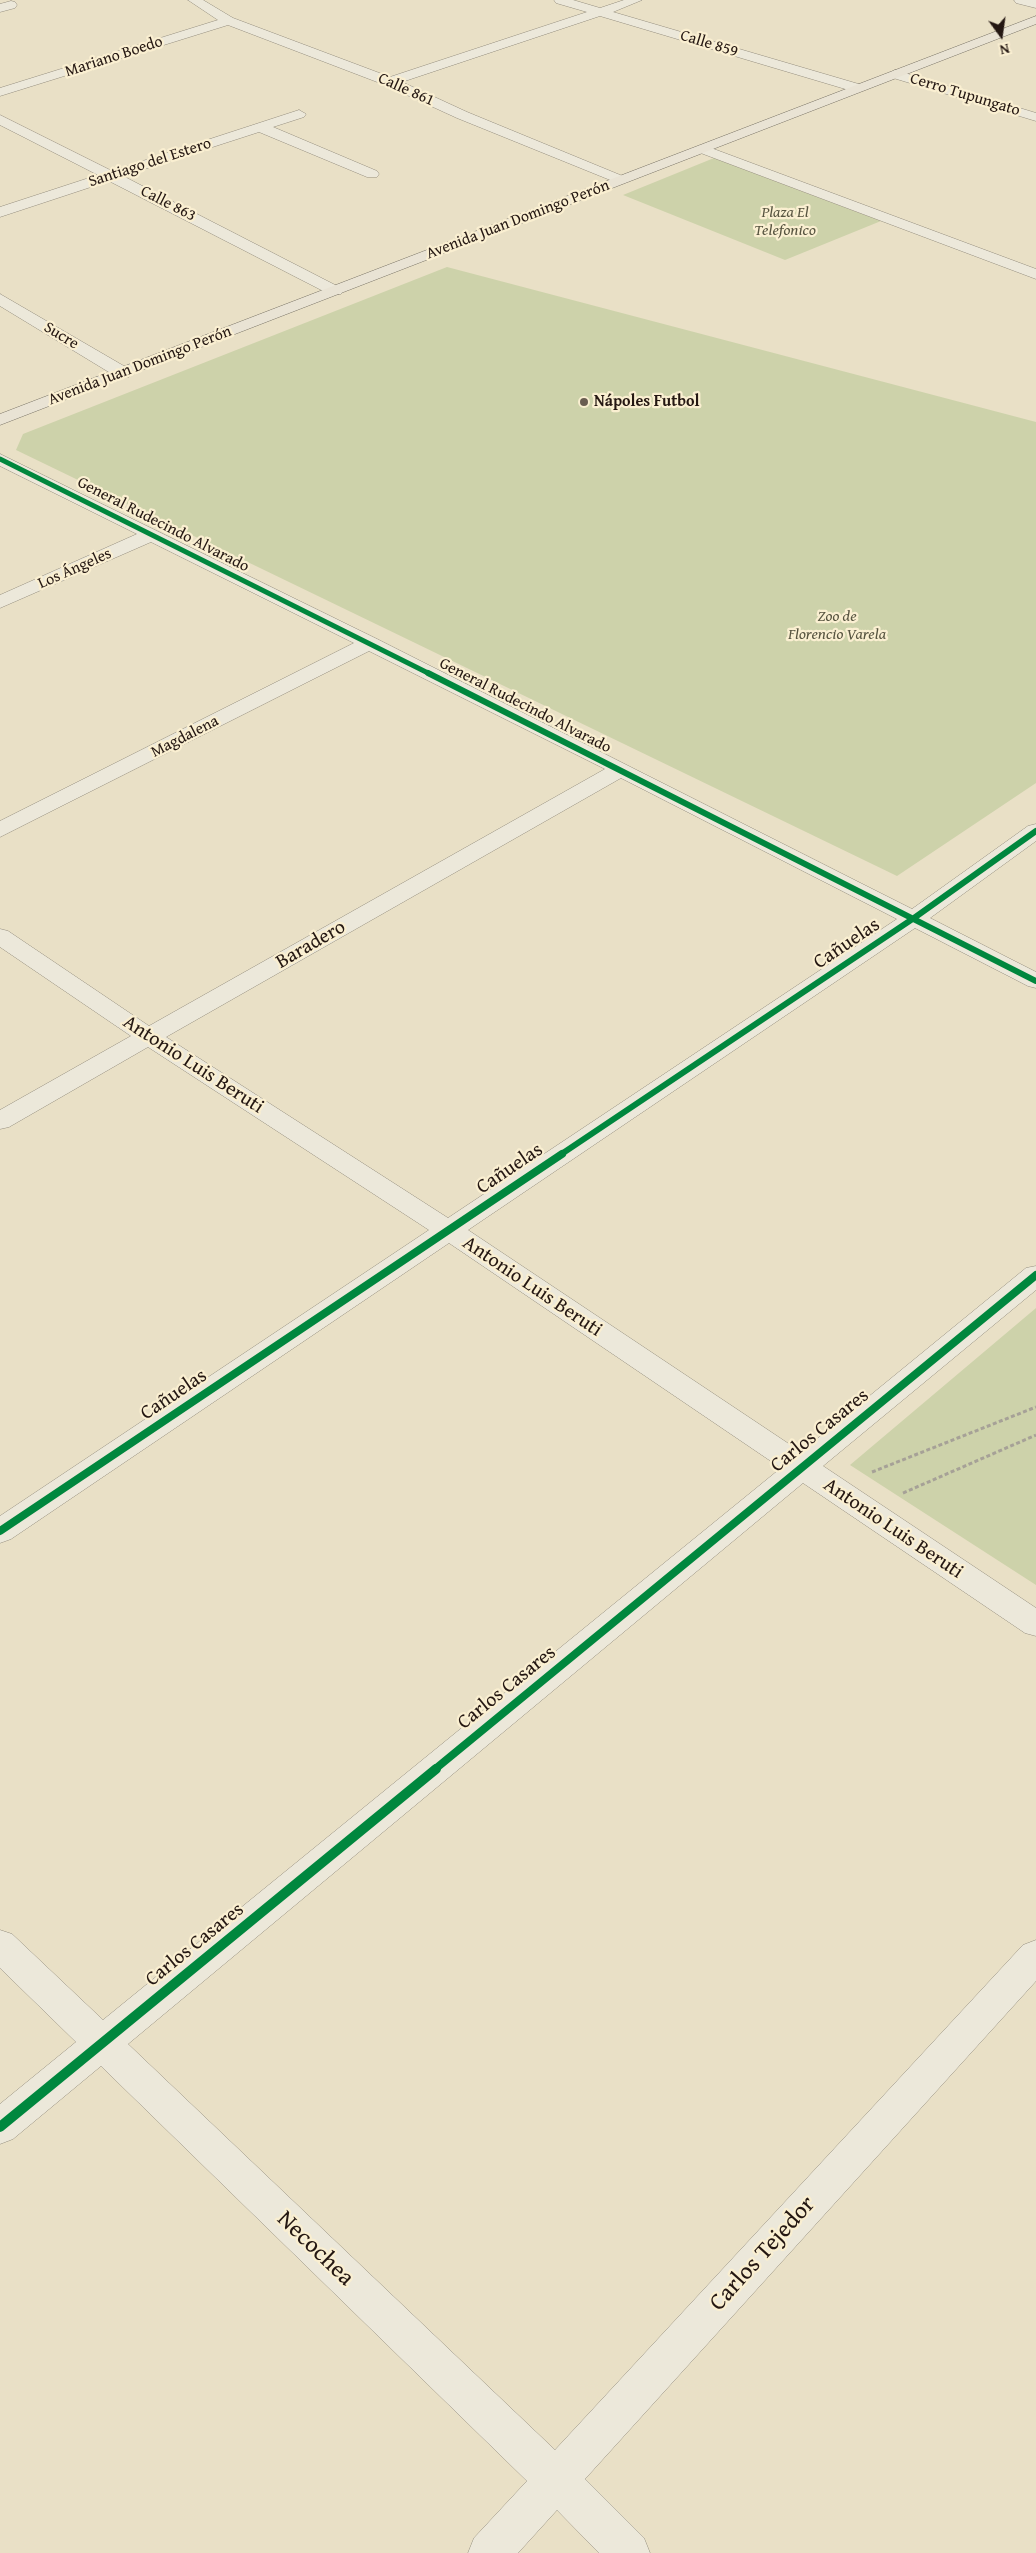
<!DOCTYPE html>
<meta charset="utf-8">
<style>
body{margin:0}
#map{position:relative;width:1036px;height:2553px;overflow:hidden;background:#e9e0c6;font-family:"Gentium Book Plus",serif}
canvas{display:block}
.north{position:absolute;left:976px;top:10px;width:50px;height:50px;-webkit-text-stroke:4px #faefd1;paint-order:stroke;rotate:166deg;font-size:14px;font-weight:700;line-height:20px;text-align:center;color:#241712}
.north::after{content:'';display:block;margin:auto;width:18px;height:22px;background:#241712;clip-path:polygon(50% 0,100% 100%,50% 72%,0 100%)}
</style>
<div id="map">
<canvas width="1036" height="2553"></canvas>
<div class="north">N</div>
</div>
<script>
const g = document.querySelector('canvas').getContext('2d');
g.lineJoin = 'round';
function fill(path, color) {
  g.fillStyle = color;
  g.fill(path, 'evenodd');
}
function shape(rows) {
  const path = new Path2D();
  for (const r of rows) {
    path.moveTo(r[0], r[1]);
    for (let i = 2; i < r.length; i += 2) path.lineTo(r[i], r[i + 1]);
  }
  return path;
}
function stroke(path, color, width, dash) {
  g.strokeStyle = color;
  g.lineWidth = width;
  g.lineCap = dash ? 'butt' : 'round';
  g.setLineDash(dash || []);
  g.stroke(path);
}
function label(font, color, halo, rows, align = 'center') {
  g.font = font + ' "Gentium Book Plus",serif';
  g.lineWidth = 4.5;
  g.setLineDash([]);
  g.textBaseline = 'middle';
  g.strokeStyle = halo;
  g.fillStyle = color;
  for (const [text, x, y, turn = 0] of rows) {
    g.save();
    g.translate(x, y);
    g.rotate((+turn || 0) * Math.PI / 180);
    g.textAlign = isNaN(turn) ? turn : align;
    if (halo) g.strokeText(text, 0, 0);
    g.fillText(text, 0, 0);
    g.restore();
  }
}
const green = shape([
 [714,158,881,221,785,260,623,195],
 [447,267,1036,422,1036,783,897,876,16,450,23,434],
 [1036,1308,1036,1585,850,1465]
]);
const path = shape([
 [872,1472,1036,1407],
 [903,1493,1036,1435]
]);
const minor = shape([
 [188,0,203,0,233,18,390,77,587,12,556,3,554,0,573,0,600,8,624,0,642,0,613,12,862,85,864,88,862,91,852,91,600,16,402,82,467,112,625,177,627,180,620,184,457,118,385,85,228,25,0,96,0,88,218,20,188,0],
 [1014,0,1036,0,1036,8,1016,3,1014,0],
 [11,1,15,2,17,5,15,8,0,12,0,4,11,1],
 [895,70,1036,113,1036,121,890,77,888,74,895,70],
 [299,110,306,114,304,117,273,127,377,171,379,174,377,177,367,177,259,132,123,176,341,288,343,291,341,294,329,294,109,181,0,217,0,207,98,175,0,125,0,115,112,171,299,110],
 [703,145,1036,269,1036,279,698,152,696,149,703,145],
 [0,294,129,369,131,373,129,377,123,378,117,377,0,306,0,294],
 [0,454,377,639,912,909,1028,826,1036,824,1036,841,930,918,1036,972,1036,988,1028,986,915,928,468,1230,801,1452,1026,1268,1036,1266,1036,1290,823,1466,1036,1608,1036,1636,1025,1633,803,1483,128,2044,555,2450,1023,1945,1036,1940,1036,1981,585,2479,644,2538,650,2553,599,2553,557,2510,518,2553,468,2553,474,2538,527,2481,101,2066,13,2139,0,2144,0,2104,76,2042,0,1968,0,1930,12,1934,103,2020,781,1468,449,1243,11,1539,0,1543,0,1516,429,1230,148,1047,9,1127,0,1129,0,1110,131,1036,0,947,0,929,8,931,149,1026,605,769,369,651,0,837,0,821,354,643,151,542,0,608,0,595,137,534,0,466,0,454],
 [621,778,897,919,448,1218,166,1037,621,778]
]);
const major = shape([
 [1036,16,1036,24,0,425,0,414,1036,16]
]);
const cyclewayFar3 = shape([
 [0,459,430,674]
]);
const cyclewayFar2 = shape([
 [428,673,1036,981],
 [560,1155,914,918,1036,831]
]);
const cyclewayFar1 = shape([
 [0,1531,562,1154],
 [434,1770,1036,1275]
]);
const cycleway = shape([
 [0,2127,436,1769]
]);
const markers = [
 [584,402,5,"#695d51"]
];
const farStreetnames = [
 ["Calle 859",709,44,17],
 ["Mariano Boedo",114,57,-18],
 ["Calle 861",406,90,24],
 ["Cerro Tupungato",965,95,17],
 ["Santiago del Estero",150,163,-18],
 ["Calle 863",168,204,27],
 ["Avenida Juan Domingo Perón",518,220,-21],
 ["Sucre",61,336,31],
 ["Avenida Juan Domingo Perón",140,366,-21],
 ["General Rudecindo Alvarado",163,525,27],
 ["Los Ángeles",75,569,-24],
 ["General Rudecindo Alvarado",525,706,27],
 ["Magdalena",185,737,-27]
];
const farParknames = [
 ["Plaza El",785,213],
 ["Telefonico",785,231],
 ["Zoo de",837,617],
 ["Florencio Varela",837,635]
];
const farPoinames = [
 ["Nápoles Futbol",594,402]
];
const streetNames = [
 ["Cañuelas",847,944,-34],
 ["Baradero",311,945,-30],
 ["Antonio Luis Beruti",193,1065,33],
 ["Cañuelas",510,1169,-34],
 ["Antonio Luis Beruti",532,1287,34],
 ["Cañuelas",174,1395,-34],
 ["Carlos Casares",820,1431,-39],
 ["Antonio Luis Beruti",893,1529,34],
 ["Carlos Casares",507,1688,-39],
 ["Carlos Casares",195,1945,-39]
];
const nearStreetnames = [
 ["Necochea",315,2249,44],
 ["Carlos Tejedor",763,2254,-48]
];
fill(green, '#cdd2aa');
stroke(minor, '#958e7f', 1);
stroke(major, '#797366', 1);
stroke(path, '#a6a197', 3, [4, 2.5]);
fill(minor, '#ece8da');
fill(major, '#e9e3d4');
stroke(cyclewayFar3, '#00873e', 5);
stroke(cyclewayFar2, '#00873e', 6);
stroke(cyclewayFar1, '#00873e', 8);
stroke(cycleway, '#00873e', 10);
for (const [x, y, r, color] of markers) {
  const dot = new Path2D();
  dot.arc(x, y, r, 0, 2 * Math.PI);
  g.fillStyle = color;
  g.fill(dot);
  stroke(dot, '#faefd1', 2);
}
label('16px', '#241712', '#faefd1', farStreetnames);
label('italic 16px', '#575440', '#faefd1', farParknames);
label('bold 16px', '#241712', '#faefd1', farPoinames, 'left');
label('20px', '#241712', '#faefd1', streetNames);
label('24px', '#241712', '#faefd1', nearStreetnames);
</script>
